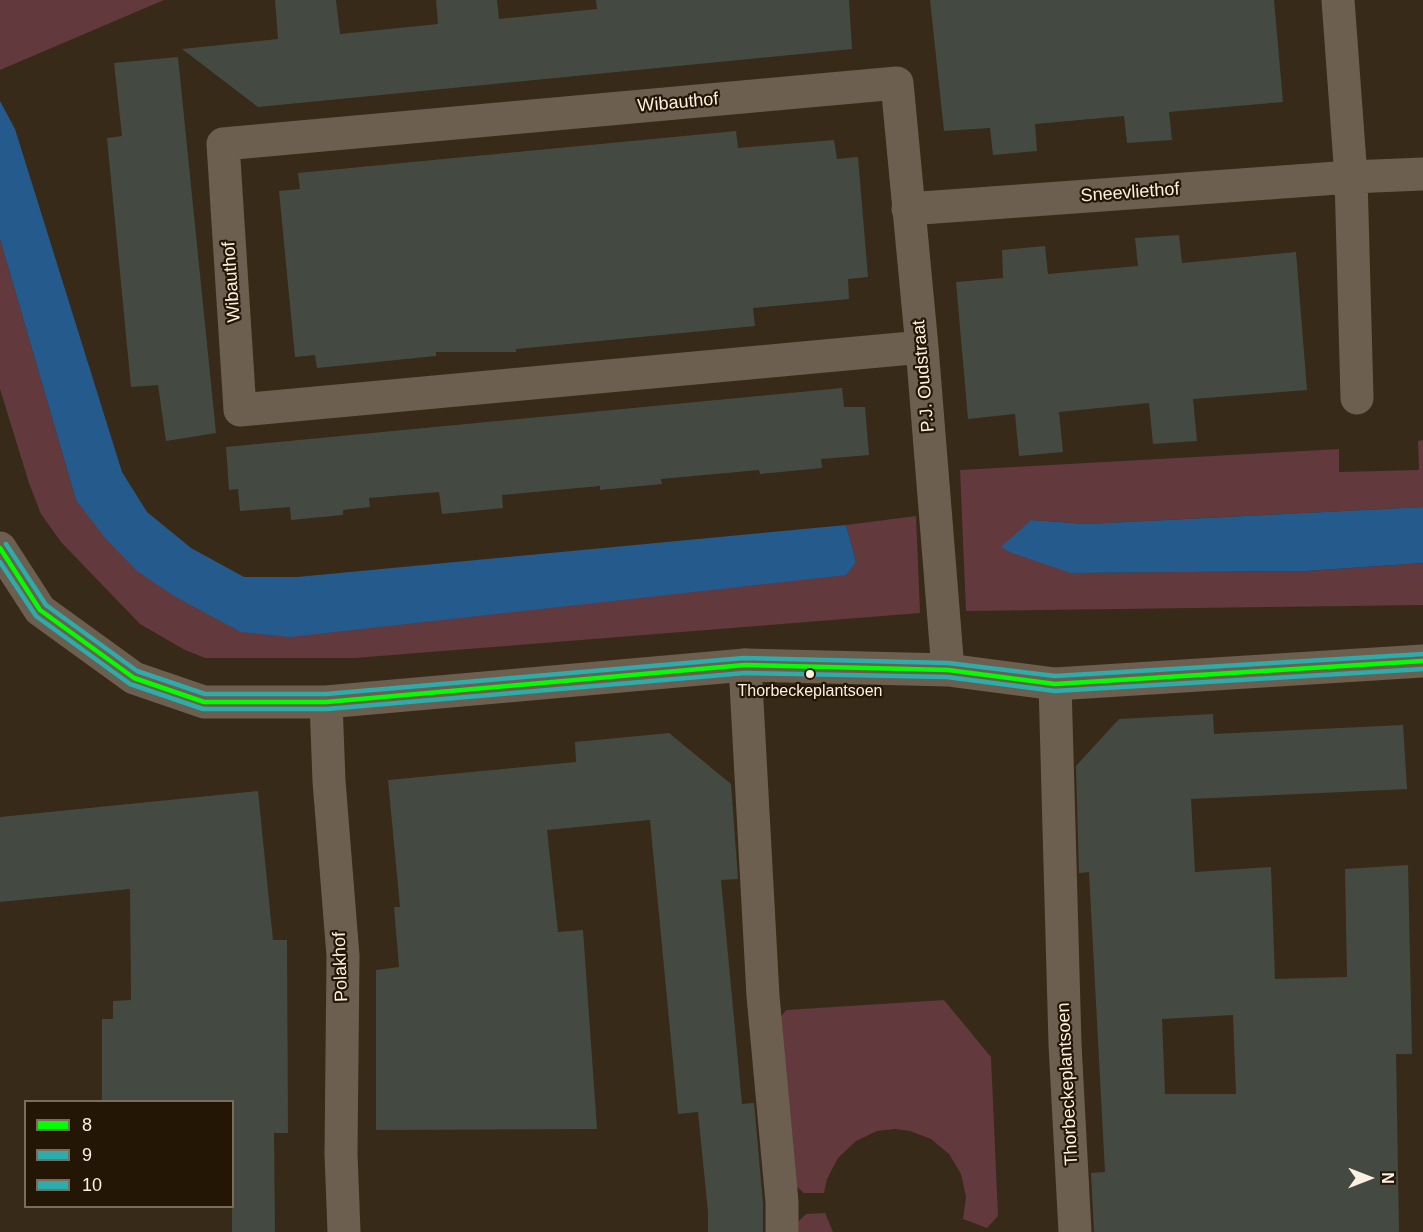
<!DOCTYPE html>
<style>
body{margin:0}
#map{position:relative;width:1423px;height:1232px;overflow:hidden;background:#372a18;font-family:Arial,sans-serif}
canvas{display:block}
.legend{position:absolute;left:24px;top:1100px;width:210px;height:108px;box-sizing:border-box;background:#241605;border:2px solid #7a6d5e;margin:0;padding:8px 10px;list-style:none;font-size:18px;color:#fcf0e3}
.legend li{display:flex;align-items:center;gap:12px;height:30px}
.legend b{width:30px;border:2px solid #7a6d5e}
.north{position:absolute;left:1339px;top:1148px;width:60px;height:60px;-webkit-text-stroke:4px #241605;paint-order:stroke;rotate:90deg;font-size:16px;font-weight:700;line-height:24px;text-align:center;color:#fcf0e3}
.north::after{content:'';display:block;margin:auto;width:21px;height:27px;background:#fcf0e3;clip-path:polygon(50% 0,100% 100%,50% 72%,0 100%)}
</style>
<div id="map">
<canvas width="1423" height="1232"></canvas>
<ul class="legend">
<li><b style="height:8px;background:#0f0"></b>8</li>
<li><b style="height:8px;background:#2dacac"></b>9</li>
<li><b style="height:8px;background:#2dacac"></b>10</li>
</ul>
<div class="north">N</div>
</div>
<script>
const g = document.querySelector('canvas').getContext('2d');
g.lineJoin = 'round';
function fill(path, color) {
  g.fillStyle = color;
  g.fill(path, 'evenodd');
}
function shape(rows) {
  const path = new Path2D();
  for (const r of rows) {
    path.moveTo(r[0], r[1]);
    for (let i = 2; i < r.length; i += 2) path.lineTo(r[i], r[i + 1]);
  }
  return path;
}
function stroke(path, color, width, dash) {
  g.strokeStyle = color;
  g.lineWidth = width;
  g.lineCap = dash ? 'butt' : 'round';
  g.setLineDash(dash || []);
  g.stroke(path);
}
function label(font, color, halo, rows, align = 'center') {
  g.font = font + ' Arial,sans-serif';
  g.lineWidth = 4.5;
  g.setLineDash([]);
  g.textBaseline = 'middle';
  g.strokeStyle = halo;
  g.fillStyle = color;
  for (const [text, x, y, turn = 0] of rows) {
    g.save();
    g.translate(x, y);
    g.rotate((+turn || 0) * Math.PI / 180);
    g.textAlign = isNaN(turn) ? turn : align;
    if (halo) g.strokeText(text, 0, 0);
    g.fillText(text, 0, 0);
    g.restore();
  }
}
const green = shape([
 [0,0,164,0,0,70],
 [0,239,76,500,174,596,856,562,846,525,916,516,920,613,355,658,205,658,185,650,140,624,61,542,41,514,29,483,0,389],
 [1423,440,1423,507,1087,524,1031,520,1071,573,1306,571,1423,563,1423,605,966,611,960,470,1339,449,1339,472,1419,470,1418,441],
 [944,1000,991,1057,998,1216,987,1228,963,1219,966,1197,961,1174,949,1154,931,1139,910,1131,895,1129,877,1131,856,1141,838,1158,827,1179,824,1193,804,1193,789,1180,774,1026,786,1010],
 [825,1213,833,1232,792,1232,792,1228,806,1214]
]);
const water = shape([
 [0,101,15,129,122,472,147,512,191,548,244,577,297,577,846,525,856,562,846,575,290,637,241,632,174,596,137,571,106,539,76,500,0,239],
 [1423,507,1423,563,1306,571,1071,573,1012,553,1001,547,1031,520,1087,524]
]);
const building = shape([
 [275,0,336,0,340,34,438,24,436,0,497,0,499,19,597,9,596,0,849,0,852,49,258,107,182,49,278,39],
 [930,0,1274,0,1283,102,1169,112,1172,140,1127,143,1124,116,1035,124,1037,151,993,155,990,128,944,131],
 [178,57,216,433,166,441,158,385,131,387,107,138,122,136,114,63],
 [736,131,738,148,834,140,837,159,858,157,868,277,848,279,849,299,753,308,755,326,516,349,516,352,436,352,436,356,317,368,315,355,295,357,279,191,300,189,298,173],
 [1179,235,1182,263,1296,252,1307,390,1193,399,1197,441,1153,444,1149,403,1059,412,1063,452,1019,456,1015,414,968,419,956,282,1003,278,1002,250,1045,246,1048,274,1092,270,1138,266,1135,238],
 [842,388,844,407,865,407,869,455,821,459,822,468,760,474,759,470,661,479,662,484,600,490,600,486,502,495,503,508,442,514,439,492,369,498,370,507,343,510,343,515,291,520,290,507,240,511,238,489,229,490,226,447],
 [1213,714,1214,734,1403,725,1407,789,1191,799,1195,872,1271,867,1275,979,1347,977,1345,869,1408,865,1412,1054,1396,1054,1399,1232,1094,1232,1091,1173,1105,1172,1089,872,1079,873,1076,766,1119,719],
 [1233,1015,1236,1094,1165,1094,1162,1019],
 [669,733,731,784,738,879,721,880,742,1104,754,1103,763,1203,763,1232,708,1232,708,1212,698,1112,678,1114,650,820,547,830,558,932,583,930,597,1129,376,1130,376,970,399,967,394,907,400,907,388,780,576,762,575,742],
 [258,791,273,940,287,940,288,1133,274,1133,275,1232,232,1232,232,1101,102,1101,102,1019,113,1019,113,1001,131,1000,130,889,0,902,0,817]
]);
const pedestrian = shape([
 [745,665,763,996,782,1202,782,1232],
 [1055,684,1065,1044,1075,1232]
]);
const minor = shape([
 [1338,0,1351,177,1357,398],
 [908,209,1351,177,1423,174],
 [922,347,240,410,223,144,897,83,922,347,948,670],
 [0,548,40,610,134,678,204,702,326,702,745,665,948,670,1055,684,1423,661],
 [326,702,329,781,343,956,341,1154,344,1232]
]);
const bus1 = shape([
 [0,548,40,610,134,678,204,702,326,702,745,665,948,670,1055,684,1423,661]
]);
const bus2 = shape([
 [0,562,36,616,130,684,203,709,327,709,745,673,947,677,1055,691,1423,669]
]);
const bus3 = shape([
 [6,544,46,605,137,671,205,694,326,694,744,658,948,663,1055,676,1423,654]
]);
const markers = [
 [810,674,5,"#fcf0e3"]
];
const busNames = [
 ["Thorbeckeplantsoen",810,692]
];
const streetNames = [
 ["Wibauthof",678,103,-5],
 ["Sneevliethof",1130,193,-4],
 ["Wibauthof",232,282,-94],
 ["P.J. Oudstraat",924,376,-95],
 ["Polakhof",341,967,-92],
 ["Thorbeckeplantsoen",1068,1084,-93]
];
fill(green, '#62393d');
fill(water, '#255a8c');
fill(building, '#444a41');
stroke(pedestrian, '#6c5f4f', 33);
stroke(minor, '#6c5f4f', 33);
stroke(bus1, '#0f0', 4.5);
stroke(bus2, '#2dacac', 4.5);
stroke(bus3, '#2dacac', 4.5);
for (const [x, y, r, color] of markers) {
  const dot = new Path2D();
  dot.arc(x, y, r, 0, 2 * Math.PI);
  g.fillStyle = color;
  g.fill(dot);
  stroke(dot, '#241605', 2);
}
label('16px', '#fcf0e3', '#241605', busNames);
label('18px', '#fcf0e3', '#241605', streetNames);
</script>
